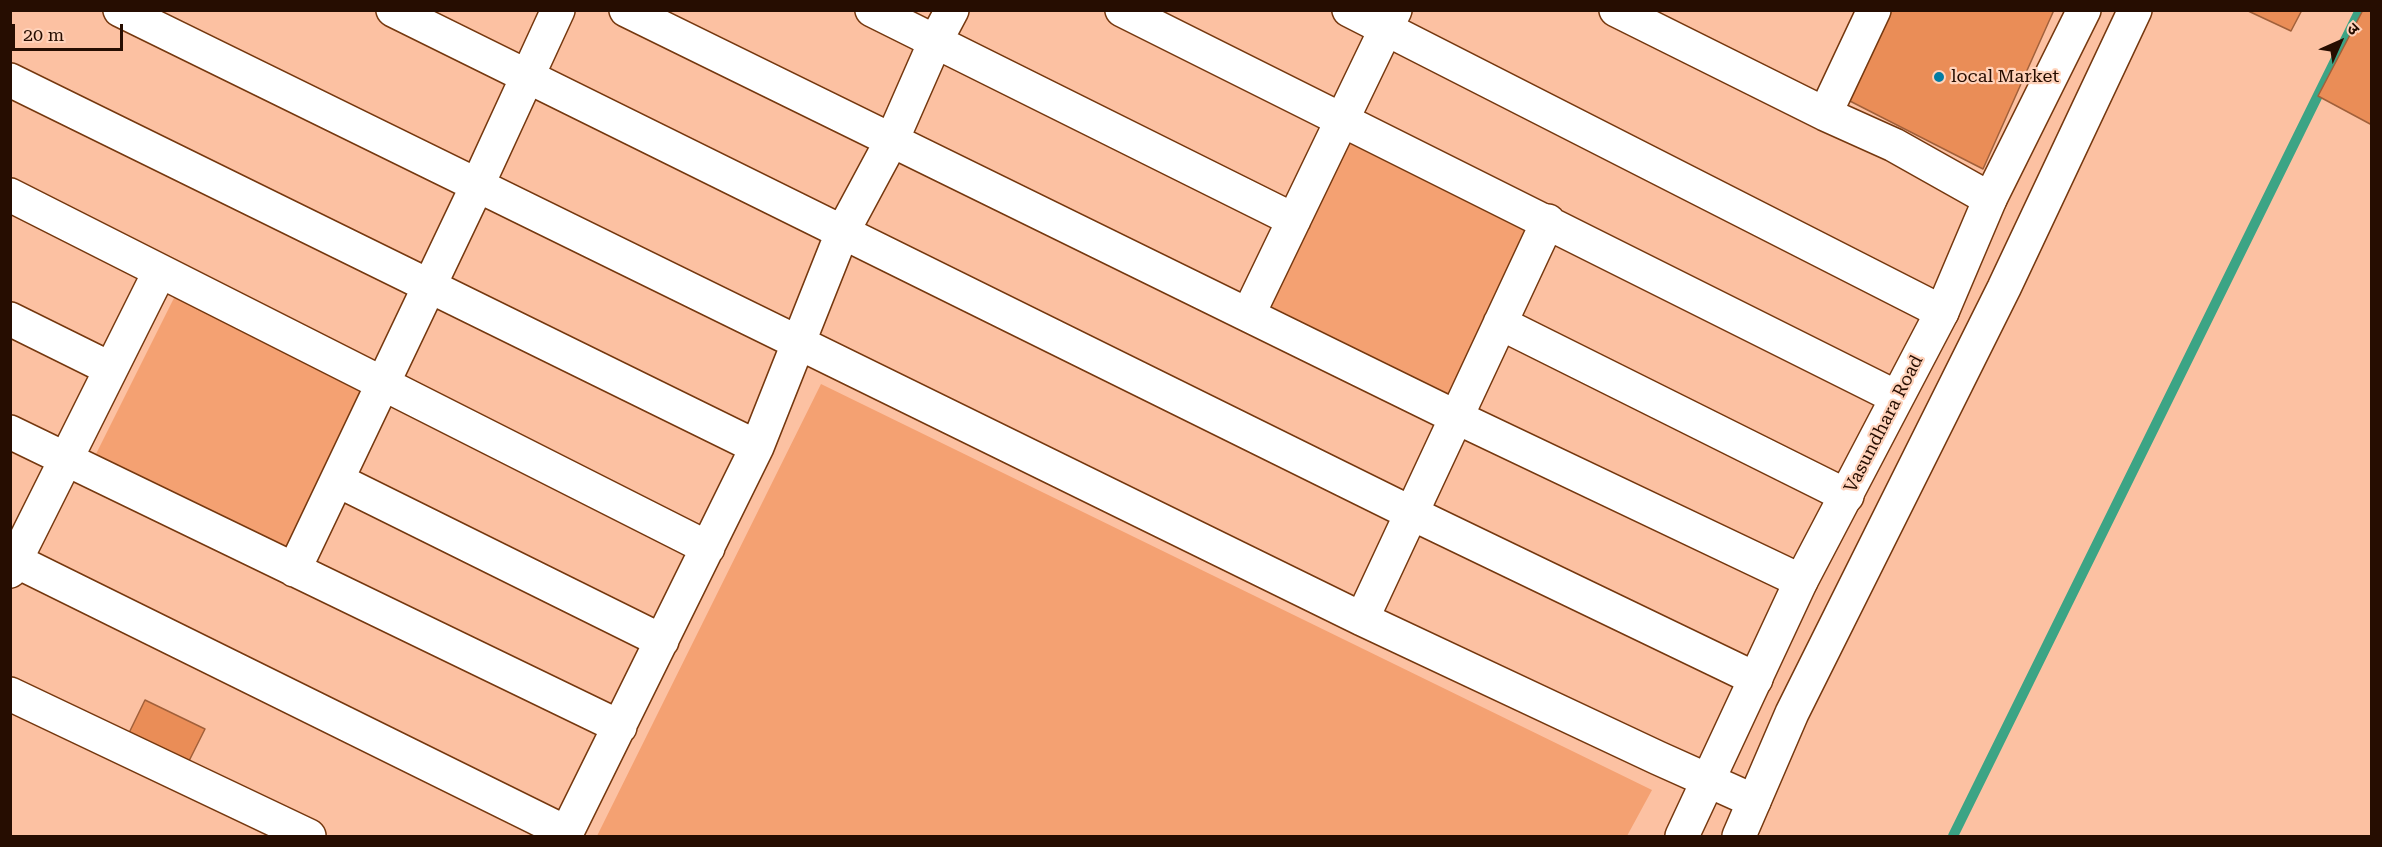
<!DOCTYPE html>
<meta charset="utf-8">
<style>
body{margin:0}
#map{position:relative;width:2382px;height:847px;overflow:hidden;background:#fcc1a2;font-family:"Roboto Serif","Noto Sans Devanagari",serif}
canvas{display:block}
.frame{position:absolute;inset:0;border:12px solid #260d01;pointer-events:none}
.north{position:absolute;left:2310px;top:12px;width:60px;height:60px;-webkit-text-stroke:4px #ffd2ba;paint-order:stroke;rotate:45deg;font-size:16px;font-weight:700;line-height:24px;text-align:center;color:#260d01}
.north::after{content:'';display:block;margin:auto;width:21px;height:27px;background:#260d01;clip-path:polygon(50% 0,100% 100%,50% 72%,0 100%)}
.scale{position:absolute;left:12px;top:24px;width:111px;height:27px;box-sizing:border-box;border:3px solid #260d01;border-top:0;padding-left:8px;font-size:18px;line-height:21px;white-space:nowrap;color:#260d01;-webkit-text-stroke:4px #ffd2ba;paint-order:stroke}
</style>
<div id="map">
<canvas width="2382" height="847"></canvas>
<div class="frame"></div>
<div class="north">उ</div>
<div class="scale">20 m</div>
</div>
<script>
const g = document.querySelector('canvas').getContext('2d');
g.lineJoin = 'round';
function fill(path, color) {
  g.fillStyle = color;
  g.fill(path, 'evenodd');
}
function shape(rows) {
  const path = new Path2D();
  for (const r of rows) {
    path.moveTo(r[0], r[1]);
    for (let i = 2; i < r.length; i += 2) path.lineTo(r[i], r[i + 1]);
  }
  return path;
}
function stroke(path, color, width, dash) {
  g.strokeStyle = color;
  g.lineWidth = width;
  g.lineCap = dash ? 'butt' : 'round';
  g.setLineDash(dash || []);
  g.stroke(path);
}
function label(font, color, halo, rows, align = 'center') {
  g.font = font + ' "Roboto Serif",serif';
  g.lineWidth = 4.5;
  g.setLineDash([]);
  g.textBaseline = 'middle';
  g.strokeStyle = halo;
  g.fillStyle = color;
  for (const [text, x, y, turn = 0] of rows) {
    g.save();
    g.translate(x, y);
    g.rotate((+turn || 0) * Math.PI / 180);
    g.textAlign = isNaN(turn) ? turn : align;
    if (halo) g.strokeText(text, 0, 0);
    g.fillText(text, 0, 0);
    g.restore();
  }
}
const green = shape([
 [1344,134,1540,231,1455,408,1257,307],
 [179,288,375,385,290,562,92,462],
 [821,384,1652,790,1627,836,597,836]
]);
const stream = shape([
 [1953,836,2360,10]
]);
const building = shape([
 [1884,10,2054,10,1983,169,1844,98,1884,10],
 [2246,10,2302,10,2291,31,2246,10],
 [2363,10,2372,10,2372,125,2318,96,2363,10],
 [145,700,205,729,187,765,127,737,145,700]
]);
const street = shape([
 [120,10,1362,619,1658,758,1754,801],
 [393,10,1411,513,1756,679],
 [626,10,1456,417,1801,581],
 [872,10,1294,220],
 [1122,10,1896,397],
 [1349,10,1942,312],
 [1616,10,1825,114,1894,145,1990,199],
 [10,80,757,447],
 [1825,114,1874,10],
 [10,195,708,548],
 [1248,315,1395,10],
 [10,319,111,369],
 [1500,323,1847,496],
 [10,432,620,727],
 [337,480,662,641],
 [10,558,567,833],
 [294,570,477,186,558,10],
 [10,571,160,271],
 [1362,619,1548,221],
 [10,694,309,836],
 [565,836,757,447,842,233,892,140,935,42,952,10]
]);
const secondary = shape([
 [1682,836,1801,581,1942,312,1990,199,2084,10],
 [1739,836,1792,713,2004,288,2135,10]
]);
const markers = [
 [1939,77,6,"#037ca3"]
];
const poiNames = [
 ["local Market",1951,77]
];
const streetNames = [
 ["Vasundhara Road",1884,424,-63]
];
fill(green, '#f4a172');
stroke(stream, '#3ca485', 10);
fill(building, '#ea8d57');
stroke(building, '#a1603a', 1.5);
stroke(street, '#75380f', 36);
stroke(secondary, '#75380f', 36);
stroke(street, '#fff', 33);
stroke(secondary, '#fff', 33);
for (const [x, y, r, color] of markers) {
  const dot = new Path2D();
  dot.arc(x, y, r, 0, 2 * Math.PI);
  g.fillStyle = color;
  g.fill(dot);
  stroke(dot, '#ffd2ba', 2);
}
label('18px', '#260d01', '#ffd2ba', poiNames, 'left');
label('18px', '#260d01', '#ffd2ba', streetNames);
</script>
